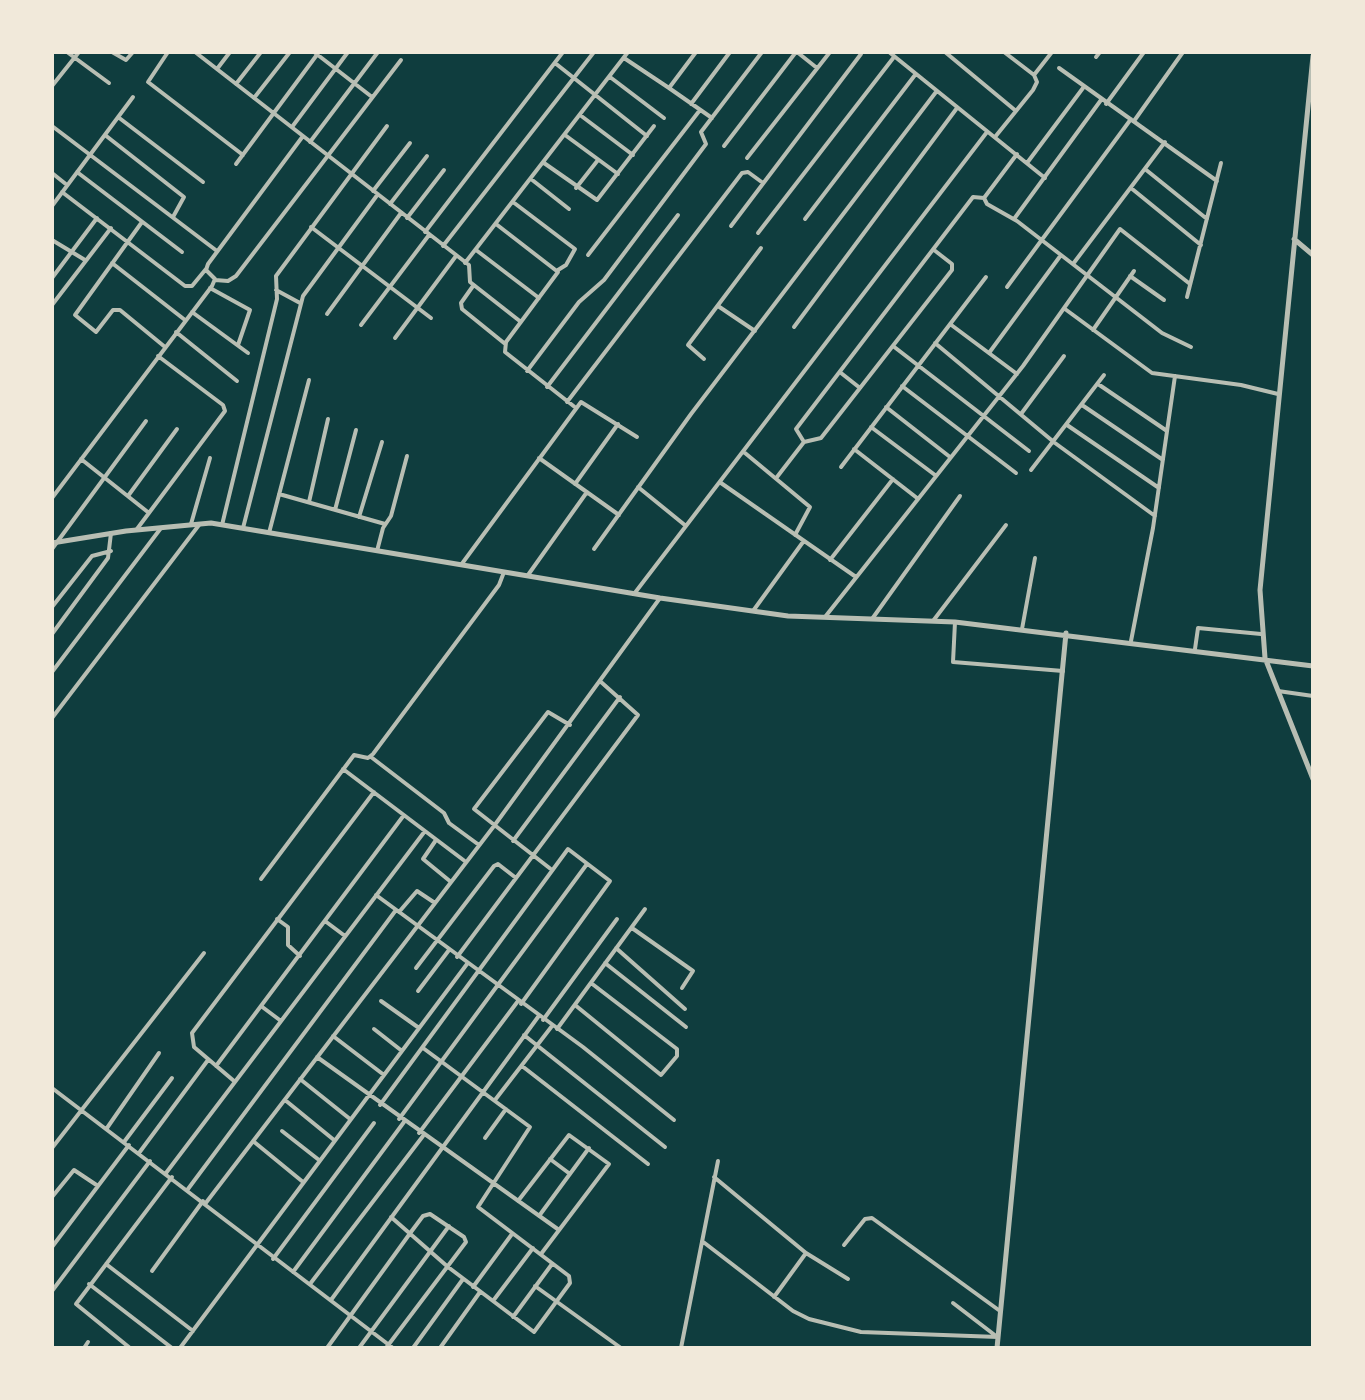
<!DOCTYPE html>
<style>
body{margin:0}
#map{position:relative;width:1365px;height:1400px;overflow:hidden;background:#0f3d3e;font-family:"Space Grotesk",sans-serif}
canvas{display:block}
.frame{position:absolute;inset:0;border:54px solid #f1e9da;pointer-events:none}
</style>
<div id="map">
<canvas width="1365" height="1400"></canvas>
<div class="frame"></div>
</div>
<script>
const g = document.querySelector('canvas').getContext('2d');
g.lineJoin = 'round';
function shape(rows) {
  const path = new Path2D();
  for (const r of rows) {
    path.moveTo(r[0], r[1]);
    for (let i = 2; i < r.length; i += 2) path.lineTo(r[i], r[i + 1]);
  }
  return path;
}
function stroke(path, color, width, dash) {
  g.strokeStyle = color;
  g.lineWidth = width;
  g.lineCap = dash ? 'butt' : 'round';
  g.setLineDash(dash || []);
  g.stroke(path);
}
const minor = shape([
 [67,52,109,83],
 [112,52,126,60,133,52],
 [168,52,148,82,243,155],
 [195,52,469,265,470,282,521,322],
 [314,52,372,97],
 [797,52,817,68],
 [889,52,1045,178],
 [945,52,1016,111],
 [1004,52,1034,75,1052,52],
 [1096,57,1100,52],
 [624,58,669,88,696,52],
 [555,63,647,136],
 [1059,68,1217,181],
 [217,69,230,52],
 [610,77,664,118],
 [236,84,261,52],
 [52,86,79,52],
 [669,88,712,118],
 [254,98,290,52],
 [691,104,730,52],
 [1106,104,1144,52],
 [580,115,633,155],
 [118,117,203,182],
 [1134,121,1183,52],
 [52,126,217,251],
 [292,127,348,52],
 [105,135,184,197,173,217],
 [565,135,618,174],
 [995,137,1033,90,1037,82,1034,75],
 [310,142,378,52],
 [724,146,796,52],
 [1017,154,984,198,987,204,1017,221,1162,333,1191,347],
 [747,158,830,52],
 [544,163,597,200,654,126],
 [1027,163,1083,88],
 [236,164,319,52],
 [1145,169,1207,219],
 [77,172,182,252],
 [52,173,67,185],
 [531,179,569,209],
 [576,188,598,160],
 [1131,188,1201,245],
 [373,191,410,143],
 [62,192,185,286,192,286,206,269],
 [513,202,575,249,566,265,558,270],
 [390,204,427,156],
 [52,206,133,97],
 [407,218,444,170],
 [805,219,915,75],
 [1014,219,1101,100],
 [142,222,75,315,96,332,113,310,120,310,165,347],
 [496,224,558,272,506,342,505,352,576,408],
 [731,226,861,54],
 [311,227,431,318],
 [425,232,563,52],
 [758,233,894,57],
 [52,240,85,260],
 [443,246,594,52],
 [476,250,539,298],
 [588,255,700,110],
 [112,263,185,320],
 [465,263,628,52],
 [1073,264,1165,142],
 [1130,276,1164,300],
 [52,278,97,218],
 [215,280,228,281,236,276,401,60],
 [473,286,461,303,462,309,504,343],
 [1007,287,1131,119],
 [210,288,250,310,238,345],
 [276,290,300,303],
 [1187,297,1221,163],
 [52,305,111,228],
 [718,306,755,331],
 [1065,309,1152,373,1241,385,1278,394],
 [192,312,248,353],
 [327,314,401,213],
 [950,324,1017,374],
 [361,325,429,235],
 [794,327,957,108],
 [1093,330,1134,271],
 [176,332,237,381],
 [395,338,456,256],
 [935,343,1055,443,1155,516],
 [893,346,1029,451],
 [989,353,1061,255],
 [704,359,688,345,761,248],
 [527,371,579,302,604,280,706,144,701,132,762,52],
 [841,373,860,388],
 [1098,384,1167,431],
 [902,386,1016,473],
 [547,387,678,215],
 [567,402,742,173,748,172,763,183],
 [1082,405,1163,460],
 [886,407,950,457],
 [1021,414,1064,356],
 [1067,425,1159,488],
 [871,427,935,475],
 [804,442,796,429,973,197,984,198],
 [854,449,917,498],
 [745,453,810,507,795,535],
 [539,458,619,515],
 [81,459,149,513],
 [841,467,986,277],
 [1031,470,1104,375],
 [777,477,804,442,821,438,952,270,952,264,934,250],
 [721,483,856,577],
 [575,484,618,424],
 [638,487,686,526],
 [279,494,385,524],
 [128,496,177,429],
 [52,498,212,286,215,279,206,270,208,264,303,136],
 [309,502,328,419],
 [335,510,356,430],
 [359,517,382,442],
 [191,524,210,458],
 [222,525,277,299,276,276,387,126],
 [243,528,303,296,378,194],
 [137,529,225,411,223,405,158,356],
 [269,533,309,380],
 [52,549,146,421],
 [594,549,691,414,936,92],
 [377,551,383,528,391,516,407,456],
 [830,560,893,479],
 [461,565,581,402,637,437],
 [528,575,587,492],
 [634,594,987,132],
 [52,607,92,556,111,551],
 [753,611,803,542],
 [825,617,1023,366,1120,229,1190,284],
 [872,619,960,496],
 [933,621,1006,525],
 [955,622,953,662,1063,671],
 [1022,629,1035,558],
 [52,634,108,558,111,533],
 [1131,641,1153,528,1175,376],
 [1195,649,1198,628,1261,634],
 [52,672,161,528],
 [1278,691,1313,696],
 [52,718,199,525],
 [371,757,444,813,449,823,479,845],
 [343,769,466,862],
 [436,840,423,859,451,882],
 [513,841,620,697],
 [552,870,474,809,548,712,570,725],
 [261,879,354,755,368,758,373,754,499,585,504,572],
 [376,895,583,1047,674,1120],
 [399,912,417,891,435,903],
 [277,919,288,927,288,945,300,956],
 [325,921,345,936],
 [632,928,693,971,682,988],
 [616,948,685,1009],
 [457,957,638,715,601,682],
 [605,963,686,1027],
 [416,968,494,866,498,864,516,878],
 [418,991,449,950],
 [381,1001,419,1028],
 [575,1005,661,1075,677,1056,677,1049,591,983],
 [261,1006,281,1021],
 [543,1020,617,919],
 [374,1029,402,1051],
 [557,1029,645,909],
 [524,1035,665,1147],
 [333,1036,384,1075],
 [317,1057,559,1230],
 [216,1066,404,815],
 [522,1066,648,1164],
 [300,1079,350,1119],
 [234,1081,194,1047,192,1033,374,792],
 [52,1088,393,1348],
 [285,1100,334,1140],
 [495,1100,552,1026],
 [380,1105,568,849,610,881,521,1004],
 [399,1119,587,864],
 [107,1128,159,1053],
 [282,1131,319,1160],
 [419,1133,518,1001],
 [485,1138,506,1109],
 [253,1141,303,1182],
 [124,1142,172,1078],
 [52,1148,204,953],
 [139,1153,208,1060],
 [550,1159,570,1174],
 [166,1173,425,831],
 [714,1177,806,1253,774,1297],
 [188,1189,396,910],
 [52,1197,74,1170,98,1186],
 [518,1201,569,1135,609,1164,541,1254],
 [205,1204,494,826,660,598],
 [539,1216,589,1148],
 [391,1217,448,1267,534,1332,570,1283,569,1276,478,1207,530,1127,423,1048],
 [702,1241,793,1311,809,1319,861,1332,998,1337],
 [844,1245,865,1219,872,1218,1000,1311],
 [52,1247,129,1145],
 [806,1253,848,1279],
 [273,1259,374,1123],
 [106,1264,193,1331],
 [152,1271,203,1201],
 [293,1272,404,1122],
 [89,1284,172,1348],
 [310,1284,423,1136],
 [535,1286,621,1348],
 [473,1287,512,1234],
 [52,1291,150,1161],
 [331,1300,538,1017],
 [493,1301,533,1248],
 [953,1303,996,1336],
 [513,1317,552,1264],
 [84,1348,88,1342],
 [130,1348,76,1304,172,1177],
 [180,1348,467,964],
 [327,1348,411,1232,423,1216,430,1214,464,1237,466,1242,386,1348],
 [359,1348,449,1226],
 [413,1348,463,1279],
 [440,1348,480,1292],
 [681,1348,718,1161]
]);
const tertiary = shape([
 [1313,56,1260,590,1265,658,1313,779],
 [1294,239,1313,255],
 [52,543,126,531,211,523,660,598,788,616,955,622,1313,666],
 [997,1348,1066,633]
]);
stroke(minor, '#b8beb3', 4);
stroke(tertiary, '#b8beb3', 5);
</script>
